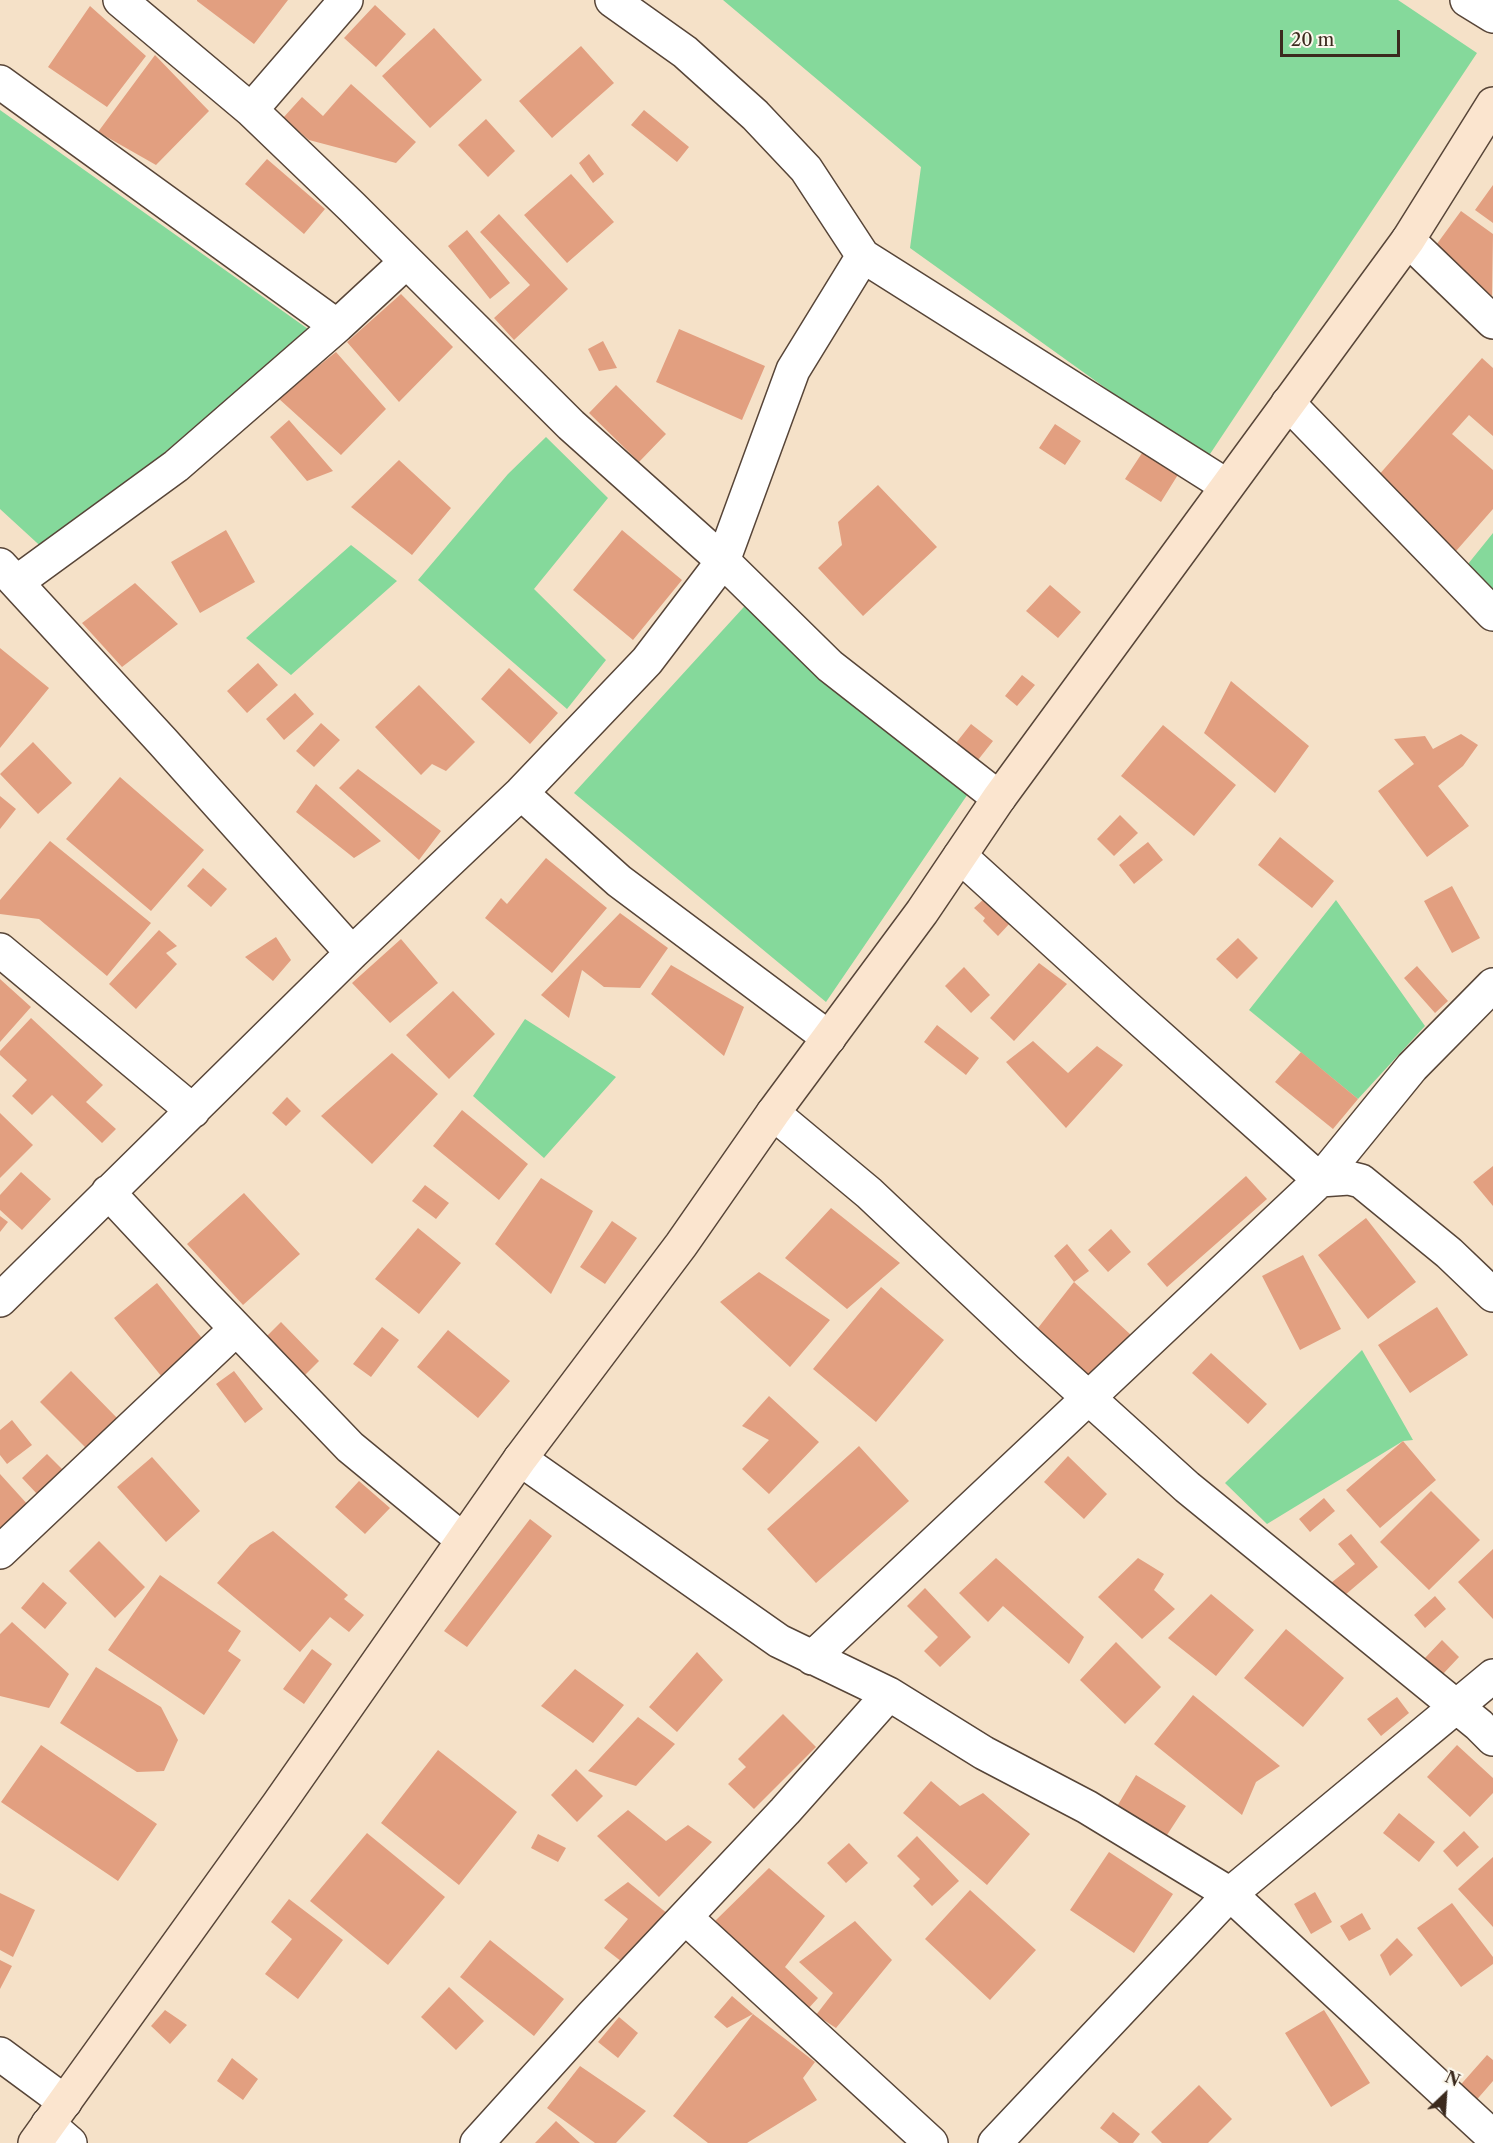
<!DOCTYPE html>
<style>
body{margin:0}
#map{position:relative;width:1493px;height:2143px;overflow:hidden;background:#f5e1c8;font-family:"Libre Caslon Text",serif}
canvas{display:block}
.north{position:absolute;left:1415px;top:2065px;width:60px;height:60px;-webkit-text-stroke:4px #fbf7ec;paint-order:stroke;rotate:25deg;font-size:16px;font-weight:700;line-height:24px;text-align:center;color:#3b2a1e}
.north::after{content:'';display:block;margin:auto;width:21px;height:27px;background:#3b2a1e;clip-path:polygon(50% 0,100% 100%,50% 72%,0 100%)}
.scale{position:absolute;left:1280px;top:30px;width:120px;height:27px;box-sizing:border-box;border:3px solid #3b2a1e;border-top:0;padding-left:8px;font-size:18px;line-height:21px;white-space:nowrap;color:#3b2a1e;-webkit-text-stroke:4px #fbf7ec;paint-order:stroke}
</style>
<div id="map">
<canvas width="1493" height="2143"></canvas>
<div class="north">N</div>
<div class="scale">20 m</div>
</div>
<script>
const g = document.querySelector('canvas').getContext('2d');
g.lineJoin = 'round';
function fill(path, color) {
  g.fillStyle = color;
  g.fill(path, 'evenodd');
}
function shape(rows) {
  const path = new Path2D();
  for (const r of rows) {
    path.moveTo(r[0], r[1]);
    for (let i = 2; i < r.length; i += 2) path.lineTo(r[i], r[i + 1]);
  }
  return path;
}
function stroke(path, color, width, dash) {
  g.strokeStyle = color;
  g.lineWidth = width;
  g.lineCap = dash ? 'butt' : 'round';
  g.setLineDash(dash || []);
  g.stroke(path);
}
const green = shape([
 [723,0,1398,0,1477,53,1206,460,910,248,921,167],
 [0,110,308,329,48,553,0,509],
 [546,437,608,498,534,589,606,660,567,709,418,580,508,474],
 [1493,533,1493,591,1468,564],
 [351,545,397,581,291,675,246,638],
 [753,597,974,785,826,1002,574,793],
 [1336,900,1425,1026,1358,1099,1249,1010],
 [525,1019,616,1077,544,1158,473,1096],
 [1362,1350,1413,1440,1403,1441,1267,1524,1225,1483]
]);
const building = shape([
 [197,0,288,0,254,44,197,1],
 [375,5,406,34,376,67,344,38],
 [90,6,146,56,107,107,48,67],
 [434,28,482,80,430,128,382,76],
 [581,46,614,83,552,138,519,101],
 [155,55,209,111,156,165,98,132],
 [351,84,416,142,396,163,309,140,283,118,302,97,323,116],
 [644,110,689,147,677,162,631,125],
 [486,119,515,151,488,177,458,145],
 [589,154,604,174,593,183,579,163],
 [267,159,325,209,304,234,245,184],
 [571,174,614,222,567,263,524,215],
 [1493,185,1493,223,1475,210],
 [1461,211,1493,234,1492,296,1431,252],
 [499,214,568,289,514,340,494,318,530,285,480,232],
 [467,230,510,283,490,299,448,246],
 [401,294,453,347,399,402,347,342],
 [679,329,765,366,742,420,656,382],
 [603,341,617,368,599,371,588,349],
 [336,352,386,409,341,455,278,398],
 [1482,358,1493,368,1493,436,1469,415,1452,434,1493,470,1493,509,1449,559,1377,477],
 [616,385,666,434,639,462,589,413],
 [289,420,333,471,307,481,270,437],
 [1055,424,1081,441,1065,465,1039,448],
 [1144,450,1179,473,1161,502,1125,479],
 [399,460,451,508,412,555,351,507],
 [878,485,937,547,863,616,818,568,842,545,838,522],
 [226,530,255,582,200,613,171,562],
 [622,530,682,580,633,640,573,590],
 [135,583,178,624,122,667,82,623],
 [1050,585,1081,612,1058,638,1026,611],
 [0,648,49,688,0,748],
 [258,663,278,685,247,713,227,691],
 [509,668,558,713,530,744,481,699],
 [1022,675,1035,685,1017,706,1005,696],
 [1231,681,1309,746,1275,793,1204,733],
 [419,685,475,742,446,771,432,764,421,775,375,727],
 [295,693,314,714,284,740,266,719],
 [321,723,340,740,314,767,296,751],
 [971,724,993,741,974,765,952,748],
 [1163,725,1236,785,1194,836,1121,776],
 [1461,734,1478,745,1463,766,1438,786,1469,826,1427,857,1378,791,1414,764,1394,739,1425,736,1433,749],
 [33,742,72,783,38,814,0,774],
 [358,769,441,831,419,860,339,788],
 [120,777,204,850,151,911,66,839],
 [316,784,381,841,354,858,296,812],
 [0,796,16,809,0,829],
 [1120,815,1138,833,1114,856,1097,839],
 [1280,837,1334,881,1312,908,1258,865],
 [50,841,151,923,107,976,39,919,0,914,0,900],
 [1148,842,1163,860,1134,884,1119,865],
 [546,858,607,908,552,973,485,918,501,898,507,904],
 [203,868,227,889,211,907,187,886],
 [1452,886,1480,938,1452,953,1424,901],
 [985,898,1011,922,998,936,983,921,985,918,974,908],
 [620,913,668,948,640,988,604,987,582,970,569,1018,541,995],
 [159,930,177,946,166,953,177,964,136,1009,109,984],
 [276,937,291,960,273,981,245,957],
 [1238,938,1258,958,1237,979,1216,959],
 [401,939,438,983,390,1023,352,983],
 [1039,963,1067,984,1014,1041,990,1018],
 [671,965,744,1007,724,1056,651,994],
 [1417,966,1448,1001,1435,1013,1404,978],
 [964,967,990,995,971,1013,945,986],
 [0,979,31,1007,0,1042],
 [453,991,495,1034,449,1079,406,1035],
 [31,1018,103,1085,86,1102,116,1129,102,1143,52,1095,32,1115,12,1096,27,1080,0,1055,0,1051],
 [937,1025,979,1058,966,1075,924,1042],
 [1033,1041,1068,1073,1097,1046,1123,1065,1066,1128,1006,1062],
 [1301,1052,1358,1099,1333,1129,1275,1082],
 [392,1053,438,1094,372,1164,321,1116],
 [287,1097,301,1111,286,1126,272,1113],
 [462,1110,528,1164,499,1200,433,1146],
 [0,1113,33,1145,0,1178],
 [1493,1166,1493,1206,1473,1182],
 [21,1172,51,1199,22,1230,0,1210,0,1195],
 [1246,1176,1267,1199,1167,1287,1147,1264],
 [541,1178,593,1211,551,1294,495,1244],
 [425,1185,449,1203,436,1219,412,1201],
 [244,1193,300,1254,243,1305,187,1244],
 [831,1208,900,1263,847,1309,785,1258],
 [0,1216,8,1222,0,1232],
 [1366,1218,1416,1282,1368,1319,1318,1255],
 [612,1221,637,1238,605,1284,580,1267],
 [418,1228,461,1263,419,1314,375,1279],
 [1111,1229,1131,1252,1108,1272,1088,1250],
 [1067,1244,1089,1271,1074,1282,1054,1256],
 [1303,1255,1341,1329,1300,1350,1262,1276],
 [759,1272,830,1320,790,1367,720,1302],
 [1074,1282,1131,1335,1088,1379,1038,1328],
 [157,1283,205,1342,162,1377,114,1318],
 [881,1287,944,1340,876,1422,813,1369],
 [1437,1307,1468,1355,1410,1393,1378,1345],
 [281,1322,319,1361,299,1381,261,1342],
 [382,1327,399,1340,371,1377,353,1364],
 [448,1330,510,1381,478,1418,417,1367],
 [1211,1353,1267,1404,1248,1424,1192,1373],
 [71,1371,119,1420,89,1451,40,1402],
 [234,1371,263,1409,245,1423,216,1384],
 [769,1396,819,1442,769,1494,742,1469,769,1440,742,1426],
 [12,1420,32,1445,7,1464,0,1455,0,1430],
 [1403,1441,1436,1480,1380,1528,1346,1490],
 [859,1446,909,1501,816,1583,767,1529],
 [47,1454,63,1470,38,1495,22,1478],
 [1068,1456,1107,1494,1084,1519,1044,1482],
 [152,1457,200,1511,166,1542,117,1487],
 [0,1474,29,1506,0,1531],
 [359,1481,390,1508,365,1534,335,1507],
 [1431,1491,1480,1540,1429,1590,1380,1542],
 [1324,1498,1335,1511,1310,1532,1299,1519],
 [530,1519,552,1536,467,1647,444,1631],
 [273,1531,348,1595,344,1599,364,1615,349,1632,330,1617,300,1652,217,1583,250,1545],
 [1351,1534,1378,1567,1345,1595,1327,1586,1355,1564,1338,1544],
 [99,1541,145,1587,115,1618,69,1571],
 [1493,1549,1493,1619,1458,1582],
 [996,1558,1084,1637,1069,1664,1003,1606,988,1622,959,1593],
 [1138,1558,1164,1574,1154,1590,1175,1609,1142,1639,1098,1597],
 [160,1575,241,1631,228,1651,241,1660,204,1715,108,1650],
 [43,1582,67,1603,45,1629,21,1608],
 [925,1588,971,1637,940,1667,924,1651,938,1637,907,1606],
 [1211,1594,1254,1630,1216,1676,1168,1638],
 [1435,1596,1446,1609,1425,1628,1414,1615],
 [12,1622,69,1674,49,1708,0,1696,0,1634],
 [1286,1629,1344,1678,1303,1727,1244,1678],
 [1442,1640,1459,1657,1443,1674,1425,1658],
 [1116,1642,1161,1687,1125,1724,1080,1680],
 [312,1649,332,1664,304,1704,283,1689],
 [697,1652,723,1680,677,1732,649,1707],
 [96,1667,161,1707,178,1740,164,1771,137,1772,60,1723],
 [575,1669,624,1705,593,1743,541,1706],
 [1193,1695,1280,1766,1256,1782,1242,1815,1154,1744],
 [1397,1697,1409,1713,1381,1736,1367,1719],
 [783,1714,816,1747,754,1809,728,1784,746,1767,738,1759],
 [638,1717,675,1744,636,1786,588,1771],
 [41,1745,157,1824,118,1881,1,1802],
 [1457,1745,1493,1778,1493,1793,1470,1817,1427,1777],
 [438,1750,517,1812,459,1885,381,1823],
 [576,1769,603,1796,577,1822,551,1795],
 [1136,1775,1186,1806,1165,1838,1116,1808],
 [931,1781,960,1806,983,1793,1030,1834,987,1885,903,1813],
 [628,1810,666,1841,688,1825,712,1842,659,1897,597,1836],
 [1399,1813,1435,1842,1419,1862,1383,1833],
 [1464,1831,1479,1847,1457,1867,1443,1851],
 [367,1833,445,1897,388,1965,310,1901],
 [538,1834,566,1848,558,1862,531,1848],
 [917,1836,959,1881,932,1906,913,1886,920,1879,897,1856],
 [849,1843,868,1863,846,1883,827,1863],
 [1109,1852,1173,1894,1134,1953,1070,1910],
 [1493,1857,1493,1927,1458,1889],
 [769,1868,825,1916,785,1967,818,1998,807,2010,715,1921],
 [628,1882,668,1914,626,1965,604,1948,628,1919,604,1900],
 [970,1890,1036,1950,990,2000,925,1939],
 [1315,1892,1332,1922,1311,1934,1294,1904],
 [0,1893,35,1910,13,1957,0,1950],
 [289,1899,343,1940,298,1999,265,1974,292,1939,271,1922],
 [1452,1903,1493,1957,1493,1964,1461,1987,1417,1928],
 [1362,1913,1371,1929,1349,1941,1340,1926],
 [855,1921,892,1960,836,2028,816,2015,833,1993,799,1962],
 [1397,1938,1413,1955,1390,1976,1380,1955],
 [490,1940,564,1999,534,2036,460,1977],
 [0,1960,12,1966,0,1989],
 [449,1987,484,2021,456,2050,421,2017],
 [732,1996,753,2014,727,2028,714,2017],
 [165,2010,187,2025,170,2044,151,2026],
 [1324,2010,1370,2083,1331,2107,1285,2033],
 [753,2014,815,2062,803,2078,817,2100,747,2143,708,2143,673,2116],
 [619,2017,638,2033,618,2058,598,2042],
 [1487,2055,1493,2060,1493,2081,1473,2104,1456,2090],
 [232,2058,258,2079,243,2100,217,2081],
 [580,2066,646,2111,616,2143,595,2143,547,2108],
 [1199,2085,1232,2119,1208,2143,1162,2143,1151,2132],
 [1113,2112,1140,2134,1133,2143,1119,2143,1100,2128],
 [556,2121,580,2143,535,2143]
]);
const street = shape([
 [120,0,251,110,352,207,571,425,723,561,830,666,999,798],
 [612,0,685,52,755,115,806,169,863,256,1227,486],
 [1467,0,1493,16],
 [0,82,337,326],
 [251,110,346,0],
 [1408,240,1493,322],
 [1288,403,1493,614],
 [0,565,163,742,352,953],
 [17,582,176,466,337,326,406,262],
 [521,793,619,881,829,1038],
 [960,856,1125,1006,1320,1180,1349,1178,1361,1181,1449,1253,1493,1295],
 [0,950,193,1111],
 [773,1113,869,1193,1029,1344,1187,1487,1479,1725,1493,1739],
 [108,1192,206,1297,350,1447,463,1540],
 [0,1300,352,953,521,793,647,661,723,561,793,370,863,256],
 [520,1459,779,1641,889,1694,984,1753,1087,1807,1230,1894,1493,2137],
 [0,1552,236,1329],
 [812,1658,1320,1180,1412,1067,1493,985],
 [686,1918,931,2143],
 [0,2054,65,2102],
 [48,2124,70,2143],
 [477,2143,592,2016,785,1811,889,1694],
 [995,2143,1230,1894,1493,1676]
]);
const secondary = shape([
 [35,2143,278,1805,520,1459,681,1245,773,1113,922,912,999,798,1408,240,1493,104]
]);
fill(green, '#85d99b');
fill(building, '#e29f80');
stroke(street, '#574538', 36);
stroke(secondary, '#574538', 36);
stroke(street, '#fff', 33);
stroke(secondary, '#fbe5cf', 33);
</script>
